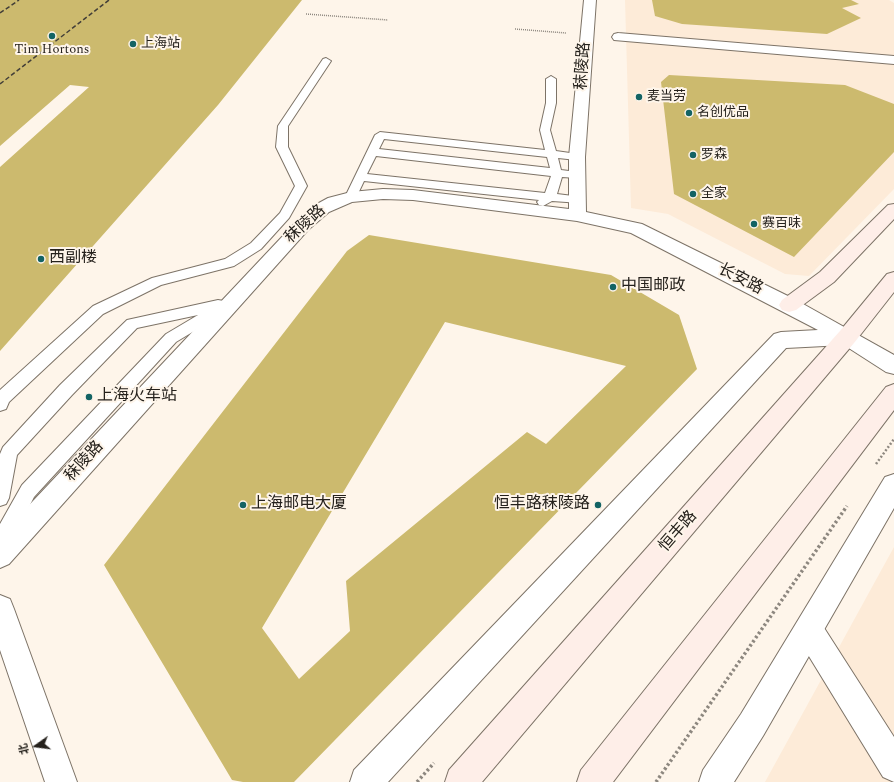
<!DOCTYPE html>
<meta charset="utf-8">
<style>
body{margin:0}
#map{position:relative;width:894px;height:782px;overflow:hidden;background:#fef5ea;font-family:Spectral,"Noto Sans SC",serif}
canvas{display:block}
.north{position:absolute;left:16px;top:726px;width:40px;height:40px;-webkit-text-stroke:3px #fef5ea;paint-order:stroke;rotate:256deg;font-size:11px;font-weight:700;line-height:16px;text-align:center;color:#25211c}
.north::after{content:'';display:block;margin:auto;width:14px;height:18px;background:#25211c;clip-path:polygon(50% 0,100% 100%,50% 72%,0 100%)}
</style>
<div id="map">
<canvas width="894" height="782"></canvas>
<div class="north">北</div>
</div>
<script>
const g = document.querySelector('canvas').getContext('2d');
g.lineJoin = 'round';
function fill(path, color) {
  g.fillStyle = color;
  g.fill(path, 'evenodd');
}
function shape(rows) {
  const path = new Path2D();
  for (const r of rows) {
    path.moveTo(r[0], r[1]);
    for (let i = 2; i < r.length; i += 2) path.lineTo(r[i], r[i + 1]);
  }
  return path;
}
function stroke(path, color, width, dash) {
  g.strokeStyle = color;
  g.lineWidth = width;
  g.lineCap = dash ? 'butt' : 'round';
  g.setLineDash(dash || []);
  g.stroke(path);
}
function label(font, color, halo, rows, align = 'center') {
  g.font = font + ' Spectral,"Noto Sans SC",serif';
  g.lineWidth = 4;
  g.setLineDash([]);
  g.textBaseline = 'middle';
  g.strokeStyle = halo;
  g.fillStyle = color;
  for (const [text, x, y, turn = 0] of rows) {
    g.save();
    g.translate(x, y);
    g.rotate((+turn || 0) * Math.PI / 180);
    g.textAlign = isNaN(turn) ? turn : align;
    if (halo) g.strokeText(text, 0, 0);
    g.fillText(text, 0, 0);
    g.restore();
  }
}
const built = shape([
 [625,0,889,0,894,3,894,189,809,276,785,274,668,214,631,208],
 [894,547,894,782,765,782]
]);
const building = shape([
 [0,0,302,0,218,105,0,351,0,167,89,87,70,85,0,146],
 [652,0,851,0,859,4,842,8,861,18,827,34,682,24,655,16],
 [669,75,845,85,894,104,894,152,794,257,674,194,661,82],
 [369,235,611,275,679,315,697,369,294,782,243,782,232,780,104,565,347,251],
 [445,322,626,366,546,444,527,432,346,581,350,631,299,679,262,628]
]);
const pathFar2 = shape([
 [306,14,388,20],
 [515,29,566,33]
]);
const pathFar1 = shape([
 [876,464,894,439]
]);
const path = shape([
 [417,782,434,763],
 [656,782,847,506]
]);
const service = shape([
 [326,58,331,61,288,126,288,147,307,186,289,218,261,249,234,266,161,285,103,314,9,402,6,409,0,411,0,390,93,306,152,278,225,259,251,243,280,213,295,186,276,147,278,126,323,59,326,58],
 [551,76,556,79,556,103,550,130,556,151,577,154,583,157,577,160,558,158,561,170,577,172,583,175,577,178,562,177,557,194,581,197,583,200,581,203,552,201,543,206,539,205,537,202,539,200,364,181,355,200,347,200,345,197,375,135,380,132,545,150,540,130,546,103,546,79,551,76],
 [384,139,547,157,550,168,379,149,384,139],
 [376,156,551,176,545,193,367,174,376,156],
 [218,300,229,302,231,306,229,310,176,342,34,497,7,550,0,552,0,524,22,485,166,334,198,315,137,328,72,395,17,455,9,498,6,504,0,506,0,454,3,447,60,385,127,320,218,300]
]);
const pedestrian = shape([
 [618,33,894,56,894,64,614,40,612,37,614,34,618,33],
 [809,616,819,620,894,737,894,782,883,777,799,640,795,630,799,620,809,616]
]);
const tertiary = shape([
 [584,0,596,0,585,157,586,212,642,224,796,300,894,355,894,374,886,372,844,345,786,348,388,782,350,782,354,770,774,334,781,332,818,330,631,233,577,221,413,200,383,199,352,202,329,212,308,230,9,564,0,568,0,536,296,222,317,204,328,198,351,192,383,189,413,190,569,209,569,157,584,0],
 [894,474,894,508,763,736,734,782,699,782,703,770,741,714,885,477,894,474],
 [0,595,10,599,14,609,77,782,45,782,0,650,0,595]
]);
const secondary = shape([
 [894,204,894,219,834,282,796,310,789,312,782,310,779,305,782,300,820,272,888,205,894,204],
 [894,272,894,292,854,343,482,782,445,782,449,770,840,331,887,274,894,272],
 [894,384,894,410,613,782,577,782,581,770,886,387,894,384]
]);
const rail = shape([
 [0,13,19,0],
 [0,84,109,0]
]);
const markers = [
 [52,36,4,"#136364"],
 [133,44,4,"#136364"],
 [639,97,4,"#136364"],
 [689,113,4,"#136364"],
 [693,155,4,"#136364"],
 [693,194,4,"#136364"],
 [754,224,4,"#136364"],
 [41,259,4,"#136364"],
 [613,287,4,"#136364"],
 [89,397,4,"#136364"],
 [243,505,4,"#136364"],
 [598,505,4,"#136364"]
];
const farPoinames = [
 ["上海站",141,44],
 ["Tim Hortons",52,50,"center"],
 ["麦当劳",647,97],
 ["名创优品",697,113],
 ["罗森",701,155],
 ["全家",701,194],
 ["赛百味",762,224]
];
const streetNames = [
 ["秣陵路",584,66,-86],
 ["秣陵路",306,225,-42],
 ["长安路",740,280,27],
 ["秣陵路",85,462,-48],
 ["恒丰路",679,532,-49]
];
const poiNames = [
 ["西副楼",49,259],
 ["中国邮政",621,287],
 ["上海火车站",97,397],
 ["上海邮电大厦",251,505],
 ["恒丰路秣陵路",590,505,"right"]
];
fill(built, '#fdebd8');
fill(building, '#ccba6e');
stroke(service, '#7d7367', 2);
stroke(pedestrian, '#7d7367', 2);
stroke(tertiary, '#7d7367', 2);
stroke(secondary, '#7d7367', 2);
stroke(pathFar2, '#8d877f', 1.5, [1, 1]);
stroke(pathFar1, '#8d877f', 2.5, [2, 2]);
stroke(path, '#8d877f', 3.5, [2.5, 2.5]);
fill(service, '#fff');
fill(pedestrian, '#fff');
fill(tertiary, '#fff');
fill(secondary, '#feeee8');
stroke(rail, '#423e38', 1.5, [4.5, 2.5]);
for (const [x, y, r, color] of markers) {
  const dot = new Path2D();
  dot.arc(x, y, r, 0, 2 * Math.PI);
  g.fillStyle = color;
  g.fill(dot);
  stroke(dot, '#fef5ea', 1.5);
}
label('13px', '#25211c', '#fef5ea', farPoinames, 'left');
label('16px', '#25211c', '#fef5ea', streetNames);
label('16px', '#25211c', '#fef5ea', poiNames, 'left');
</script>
